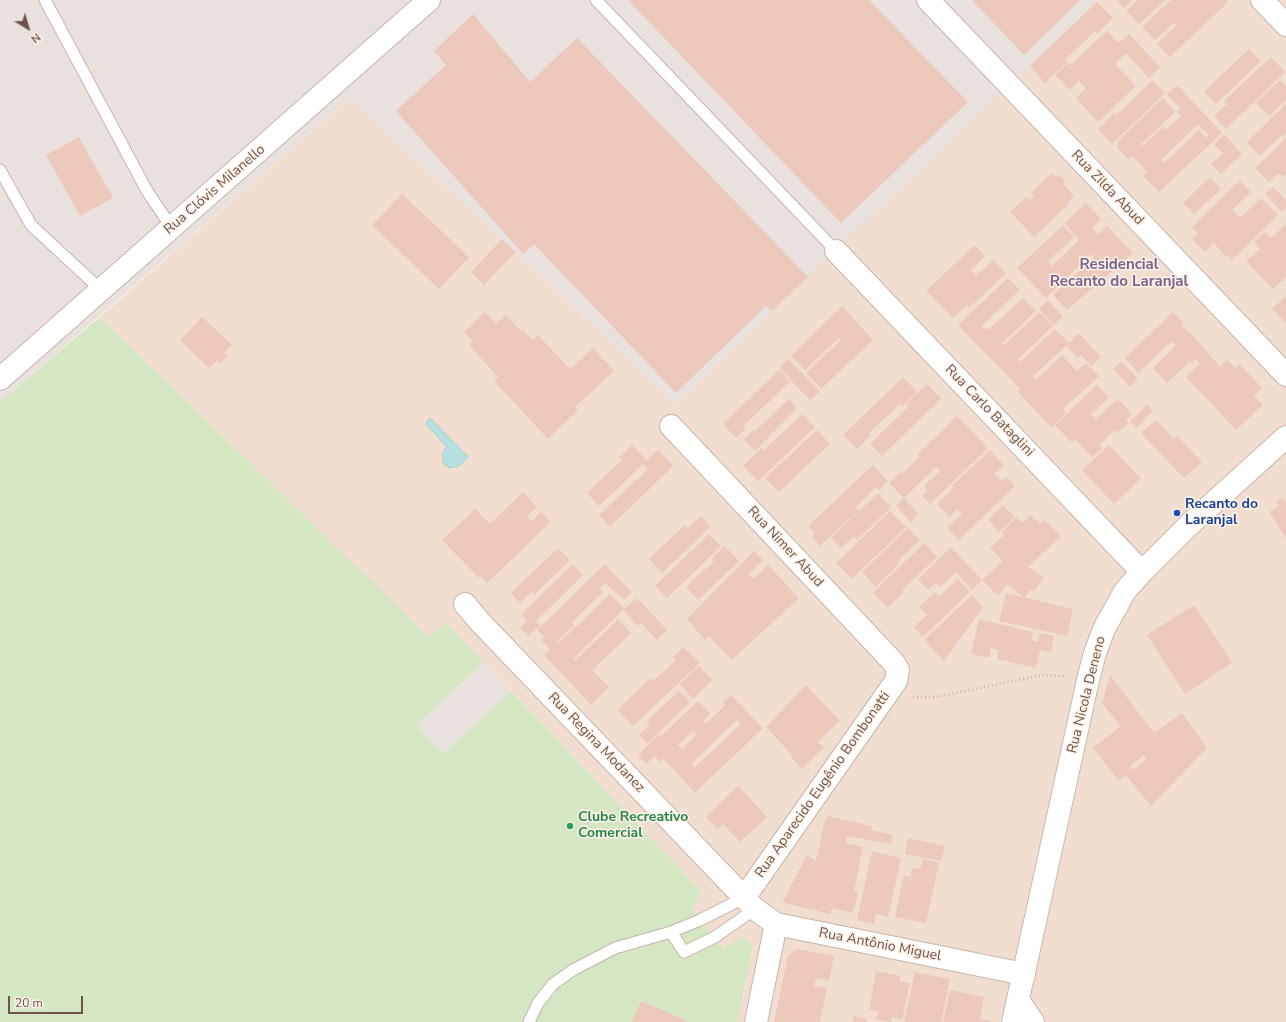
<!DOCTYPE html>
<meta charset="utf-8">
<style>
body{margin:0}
#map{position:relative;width:1286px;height:1022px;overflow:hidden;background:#faede2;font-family:"Nunito Sans",sans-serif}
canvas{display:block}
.north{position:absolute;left:8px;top:8px;width:40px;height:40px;-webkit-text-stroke:3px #fdf2e7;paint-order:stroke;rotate:142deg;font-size:11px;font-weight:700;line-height:16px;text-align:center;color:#6f534b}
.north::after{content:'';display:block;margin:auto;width:14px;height:18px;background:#6f534b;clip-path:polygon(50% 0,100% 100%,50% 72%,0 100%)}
.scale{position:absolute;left:8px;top:996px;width:75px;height:18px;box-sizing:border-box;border:2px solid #6f534b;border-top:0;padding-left:5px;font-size:12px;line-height:14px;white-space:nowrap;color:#6f534b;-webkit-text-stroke:3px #fdf2e7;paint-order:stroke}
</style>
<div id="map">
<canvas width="1286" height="1022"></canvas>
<div class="north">N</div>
<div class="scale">20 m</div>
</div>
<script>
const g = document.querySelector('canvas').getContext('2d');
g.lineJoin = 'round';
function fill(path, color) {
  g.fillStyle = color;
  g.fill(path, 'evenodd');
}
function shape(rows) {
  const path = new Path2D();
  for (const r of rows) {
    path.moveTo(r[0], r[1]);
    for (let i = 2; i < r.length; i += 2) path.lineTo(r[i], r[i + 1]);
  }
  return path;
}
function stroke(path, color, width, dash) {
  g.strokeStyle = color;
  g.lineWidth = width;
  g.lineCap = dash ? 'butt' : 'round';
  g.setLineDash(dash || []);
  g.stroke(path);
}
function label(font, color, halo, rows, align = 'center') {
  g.font = font + ' "Nunito Sans",sans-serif';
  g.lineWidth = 3;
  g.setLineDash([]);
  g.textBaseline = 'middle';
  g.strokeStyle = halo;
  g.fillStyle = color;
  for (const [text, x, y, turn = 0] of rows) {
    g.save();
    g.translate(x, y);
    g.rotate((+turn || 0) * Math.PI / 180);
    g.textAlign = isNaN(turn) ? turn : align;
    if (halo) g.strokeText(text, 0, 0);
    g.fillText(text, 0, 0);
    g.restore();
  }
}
const residential = shape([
 [1096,0,1286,0,1286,1022,737,1022,753,947,744,936,725,948,692,911,702,892,446,622,429,638,100,317,349,99,516,252,675,404]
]);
const industrial = shape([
 [0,0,1096,0,1097,1,675,404,516,252,349,99,0,402],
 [484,662,511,691,443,755,416,725]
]);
const green = shape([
 [100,317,429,637,446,622,484,662,416,725,443,754,511,691,702,892,692,911,724,948,744,936,753,947,737,1022,0,1022,0,402]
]);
const water = shape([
 [429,419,431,419,468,457,459,466,450,468,444,464,442,453,447,447,426,424,429,419]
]);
const building = shape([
 [628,0,869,0,968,102,841,223],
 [972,0,1080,0,1024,55],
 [1116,0,1132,0,1124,8],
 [1137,0,1165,0,1139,24,1126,11],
 [1171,0,1226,0,1228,2,1170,57,1157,44,1176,25,1174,23,1155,40,1142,27],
 [1097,2,1113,18,1097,34,1095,31,1065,60,1067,62,1045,83,1030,66],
 [473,14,530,82,577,38,808,277,772,311,766,306,676,393,534,244,523,254,396,111,446,65,434,51],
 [1107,31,1119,43,1129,34,1160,67,1149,78,1126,53,1115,64,1136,86,1098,122,1076,98,1086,88,1079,81,1070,90,1055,75,1068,63,1070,65],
 [1249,49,1261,61,1216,104,1204,92],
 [1271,57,1285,72,1226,129,1214,116,1227,104,1224,101],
 [1153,80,1165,93,1112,144,1098,129,1114,113,1116,115],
 [1280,80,1286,86,1286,100,1269,116,1256,103],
 [1177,85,1222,133,1159,192,1143,176,1147,172,1132,156,1128,159,1117,147,1119,144,1117,142,1163,98,1175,112,1141,144,1143,146,1162,127,1165,130,1181,116,1177,112,1181,109,1167,94],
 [1198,124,1209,135,1206,138,1199,130,1164,163,1161,160],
 [1286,104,1286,134,1282,137,1281,136,1260,156,1247,142],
 [1224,134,1242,154,1221,174,1211,164,1223,153,1214,144],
 [79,137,113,198,80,216,46,155],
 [1286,138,1286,174,1283,177,1279,173,1269,182,1255,168],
 [1052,173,1056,177,1059,175,1066,182,1063,184,1074,196,1067,203,1068,205,1034,237,1010,212,1026,197,1029,200,1034,196,1031,192],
 [1210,177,1221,189,1194,214,1183,203],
 [1240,180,1251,192,1232,210,1240,218,1261,198,1278,215,1232,260,1228,255,1226,257,1214,243,1205,252,1192,239,1198,233,1192,227],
 [1273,187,1286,200,1286,208,1282,212,1265,194],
 [402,194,469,257,439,289,372,225],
 [1086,203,1101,219,1092,228,1098,235,1107,226,1133,253,1067,310,1053,295,1094,257,1091,254,1046,298,1017,268,1063,225,1074,237,1048,261,1052,266,1079,240,1064,223],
 [1286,224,1286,277,1273,289,1246,261,1260,249,1254,242,1265,232,1271,238],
 [502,239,516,252,484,285,471,272],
 [975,245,985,256,971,270,976,276,993,260,1006,273,969,308,967,305,953,318,926,291],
 [1008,278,1020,290,981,326,984,329,987,328,988,330,1023,298,1036,311,1002,343,1004,345,1040,312,1053,326,1018,359,1020,362,1055,329,1069,343,1079,333,1101,357,1092,366,1081,355,1078,358,1066,346,1033,376,1036,380,1062,355,1077,371,1086,363,1099,376,1063,409,1066,413,1051,427,1017,391,1020,389,958,325],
 [1286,296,1286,323,1272,309],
 [1048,300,1063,317,1054,325,1039,309],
 [842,306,873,340,821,389,806,373,841,340,839,338,805,370,791,356],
 [485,312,496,324,506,315,521,331,523,330,533,340,538,335,570,369,593,348,614,371,575,407,578,410,548,439,494,381,498,377,469,345,473,341,464,332],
 [1173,312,1184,324,1182,326,1188,332,1189,331,1220,367,1227,360,1235,368,1240,364,1262,388,1254,396,1263,405,1236,430,1186,377,1200,364,1196,359,1192,363,1190,361,1167,383,1153,368,1176,346,1172,341,1138,373,1125,358],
 [202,317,232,345,224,353,227,356,220,363,217,361,209,368,180,340],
 [788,359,820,391,810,400,779,368],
 [1121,361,1138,379,1130,387,1113,369],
 [779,370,790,382,743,426,746,428,736,438,723,424],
 [903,377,917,392,902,406,900,404,869,433,871,435,857,449,843,435],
 [927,384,941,399,882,456,870,444,909,406,906,404],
 [1097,385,1109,397,1091,414,1096,419,1118,399,1132,414,1126,420,1129,423,1117,433,1115,430,1099,445,1102,448,1092,457,1075,439,1071,442,1055,425],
 [789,399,797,408,755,451,744,439,753,430,754,432],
 [1147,405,1153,411,1136,428,1130,421],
 [802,414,815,427,758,481,743,466,762,448,763,451],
 [957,416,988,448,930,504,922,496,928,491,924,486,940,471,936,467,904,498,889,483,901,472,903,473,920,457,917,455],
 [1156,420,1174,439,1177,436,1202,462,1184,478,1141,433],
 [817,430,830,444,779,492,765,478],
 [632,445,647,460,658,450,673,466,610,527,599,515,648,469,643,464,599,506,587,493,622,460,619,457],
 [1109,445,1141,479,1114,504,1082,470],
 [990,450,1004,465,994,474,1002,481,1007,477,1015,486,959,540,947,528,962,514,957,509,950,517,937,504,954,488,952,486],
 [873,465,888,482,879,490,876,487,856,507,859,510,820,546,812,537,815,533,808,526],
 [523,492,537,507,527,516,532,521,541,512,551,522,487,583,481,576,479,578,442,540,475,509,490,524],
 [878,493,891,507,857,540,854,536,841,548,831,538],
 [904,498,919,514,911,522,896,506],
 [1283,498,1286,502,1286,538,1269,512,1279,506,1276,502],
 [1003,505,1015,517,999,532,988,520],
 [890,511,906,527,852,579,836,563],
 [1031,515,1040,524,1045,520,1061,536,1028,567,1044,577,1034,592,1030,590,1025,598,1007,585,998,596,982,580,1003,561,990,548,1004,535,1001,532,1017,517,1022,523],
 [701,516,711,526,662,573,649,559,685,525,688,528],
 [908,528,920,540,897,562,899,564,876,587,862,572],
 [709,534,721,546,667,598,655,586],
 [924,543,937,557,902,590,904,592,887,608,873,593],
 [725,546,739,561,698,600,686,587,714,561,712,558],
 [951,547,982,580,972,590,956,572,940,587,936,583,928,590,918,579],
 [558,548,570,560,535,594,532,592,520,603,511,593],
 [754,551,763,560,748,574,753,579,768,565,799,598,732,660,709,636,705,640,687,619],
 [573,564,583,575,536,621,540,625,528,636,520,628,527,621,521,614],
 [605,564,632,593,624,600,605,583,600,588,603,592,572,622,574,625,556,643,558,644,610,594,624,609,637,598,667,630,657,640,641,623,638,626,623,610,573,659,575,661,618,619,631,633,592,670,609,687,591,705,544,655,550,649,541,640,544,637,537,630],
 [958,579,970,592,923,637,914,627,927,615,919,607,935,592,939,597],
 [1006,593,1073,609,1067,636,999,621],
 [972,595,983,607,944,661,924,640],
 [1194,605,1232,663,1185,694,1147,635],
 [979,619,1033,632,1031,640,1038,642,1040,633,1054,636,1051,653,1040,650,1036,668,997,659,999,650,991,648,989,658,971,654],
 [683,647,700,663,633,726,617,710,650,678,653,681,676,660,673,657],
 [699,666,713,680,693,699,680,684],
 [1110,675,1154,733,1182,713,1207,748,1151,806,1126,775,1119,781,1093,748,1121,726,1102,703],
 [1144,755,1147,759,1133,770,1130,766],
 [806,685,840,721,818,742,824,747,802,769,791,757,792,755,766,727],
 [679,691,690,702,647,744,639,735,650,725,647,721],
 [731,695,763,728,695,793,664,759,660,762,655,756,646,764,638,755,659,734,661,736,698,701,711,714,703,721,706,724,725,705,723,702],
 [737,720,741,724,695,767,691,764],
 [693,731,697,734,682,749,678,745],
 [738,786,767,817,740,842,723,824,718,829,706,817],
 [828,816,872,826,871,830,893,835,891,844,847,836,845,843,863,847,854,891,858,892,853,913,832,908,830,914,785,903,783,901,807,855,816,861,824,824],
 [908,838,945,846,941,861,905,854],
 [872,851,901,858,888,917,876,914,874,924,857,920],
 [923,859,939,863,926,923,895,917,904,875,910,877,912,868,920,869],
 [797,949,834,956,829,981,816,978,814,986,827,988,820,1022,774,1022,788,956],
 [876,971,900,976,900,981,910,983,902,1020,892,1017,891,1022,876,1020,878,1012,869,1010],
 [915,972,950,979,941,1022,904,1022],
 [950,990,984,997,980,1019,990,1020,989,1022,943,1022],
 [641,1001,690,1022,632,1022],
 [854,1016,867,1019,866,1022,853,1022]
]);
const path = shape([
 [913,697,935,697,1043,675,1066,676]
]);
const lane = shape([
 [45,0,147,191,172,228],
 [596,0,836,251],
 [0,170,31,225,101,290],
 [671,932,684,952,715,937,755,909],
 [529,1022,538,1003,553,984,573,970,615,948,671,932,700,920,744,898]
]);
const street = shape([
 [928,0,1286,375],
 [1262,0,1286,25],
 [836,251,1142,572],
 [0,379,429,0],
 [671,426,894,663,898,670,896,681,744,898],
 [465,604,479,621,755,909,776,924,1024,974],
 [1018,1000,1033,1022],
 [756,1022,776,924]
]);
const secondary = shape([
 [1013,1022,1088,680,1095,653,1104,629,1125,591,1142,572,1189,525,1286,437]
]);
const markers = [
 [1177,513,4,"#1a4fb4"],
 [570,826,4,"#2e9e5b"]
];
const streetNames = [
 ["Rua Zilda Abud",1107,188,46],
 ["Rua Clóvis Milanello",215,190,-41],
 ["Rua Carlo Bataglini",989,411,46],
 ["Rua Nimer Abud",785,547,47],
 ["Rua Nicola Deneno",1087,695,-76],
 ["Rua Regina Modanez",596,743,46],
 ["Rua Aparecido Eugênio Bombonatti",823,785,-55],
 ["Rua Antônio Miguel",880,945,11]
];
const transitNames = [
 ["Recanto do",1185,505],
 ["Laranjal",1185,521]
];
const leisureNames = [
 ["Clube Recreativo",578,818],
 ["Comercial",578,834]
];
const neighbourhoodNames = [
 ["Residencial",1119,265],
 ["Recanto do Laranjal",1119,282]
];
fill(residential, '#f1ded1');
fill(industrial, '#e9e1dd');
fill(green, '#d5e6c2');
fill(water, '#b9e0e1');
stroke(water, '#a0d0d2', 1);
fill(building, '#edc9bc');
stroke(lane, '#c9b4aa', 13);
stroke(street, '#c9b4aa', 24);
stroke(secondary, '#ceb6aa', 24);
stroke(path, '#d1ada0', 2.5, [1, 3]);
stroke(lane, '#fff', 11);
stroke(street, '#fff', 22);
stroke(secondary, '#fff', 22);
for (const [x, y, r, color] of markers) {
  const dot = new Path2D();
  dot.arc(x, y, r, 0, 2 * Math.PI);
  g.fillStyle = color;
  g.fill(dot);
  stroke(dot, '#fdf2e7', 1.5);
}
label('14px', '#6f534b', '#fdf2e7', streetNames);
label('bold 14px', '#164399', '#fdf2e7', transitNames, 'left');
label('bold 14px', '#27864d', '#fdf2e7', leisureNames, 'left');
label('bold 15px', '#79638c', '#fdf2e7', neighbourhoodNames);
</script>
